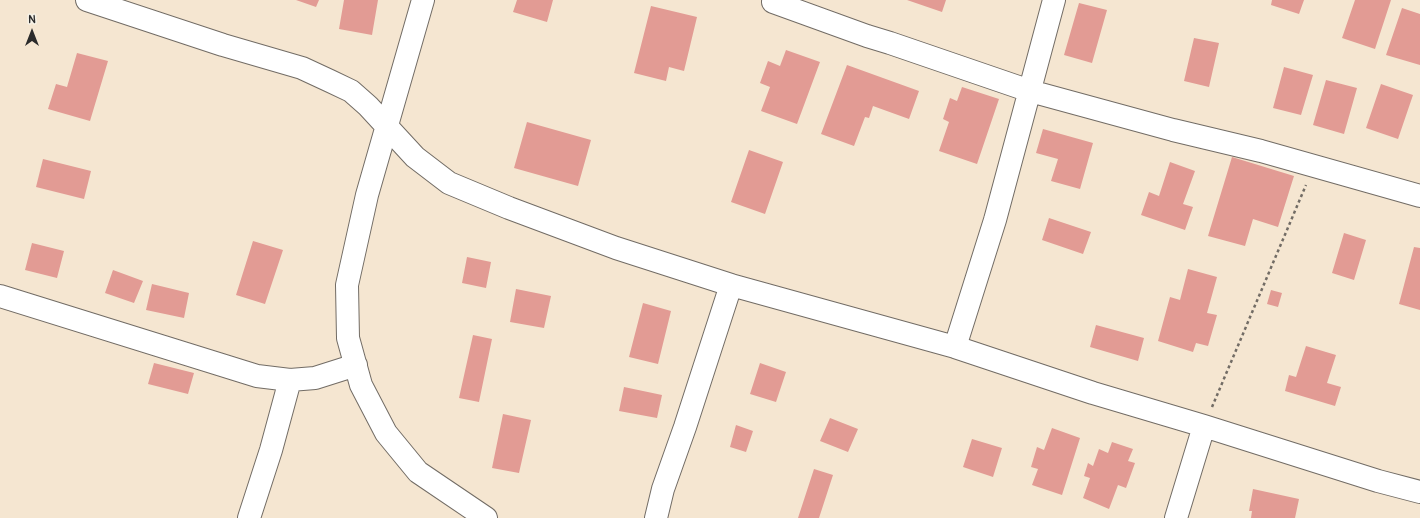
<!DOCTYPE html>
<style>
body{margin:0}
#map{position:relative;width:1420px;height:518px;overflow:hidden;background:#f5e6d1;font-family:Pangolin,sans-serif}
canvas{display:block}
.north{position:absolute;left:12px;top:12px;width:40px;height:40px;-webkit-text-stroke:3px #f7f3e8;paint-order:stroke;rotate:0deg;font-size:11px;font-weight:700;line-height:16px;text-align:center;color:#2b2b2b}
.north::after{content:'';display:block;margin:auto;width:14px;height:18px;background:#2b2b2b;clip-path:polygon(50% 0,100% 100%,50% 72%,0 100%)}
</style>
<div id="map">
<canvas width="1420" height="518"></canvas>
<div class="north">N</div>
</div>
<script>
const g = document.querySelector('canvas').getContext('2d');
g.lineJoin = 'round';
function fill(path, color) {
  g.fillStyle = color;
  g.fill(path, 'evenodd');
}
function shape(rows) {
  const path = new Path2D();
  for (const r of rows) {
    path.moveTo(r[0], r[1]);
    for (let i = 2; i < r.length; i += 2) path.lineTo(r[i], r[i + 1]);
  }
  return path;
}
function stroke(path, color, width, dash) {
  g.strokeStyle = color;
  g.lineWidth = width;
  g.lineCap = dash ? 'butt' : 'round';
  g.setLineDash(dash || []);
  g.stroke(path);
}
const building = shape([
 [296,0,319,0,316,7],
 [344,0,378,0,372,35,339,29],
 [517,0,553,0,547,22,513,12],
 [907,0,946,0,942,12],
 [1272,0,1304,0,1299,14,1271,5],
 [1355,0,1391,0,1375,49,1342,38],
 [1079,3,1107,10,1092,63,1064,55],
 [651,6,697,17,684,71,669,67,666,81,634,73],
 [1402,8,1420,14,1420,65,1386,55],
 [1194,38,1219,43,1209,87,1184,81],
 [786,50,820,62,797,124,761,111,770,87,760,83,768,61,780,66],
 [77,53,108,61,90,121,48,109,56,84,67,87],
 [847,65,919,91,909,119,873,106,869,118,865,117,854,146,821,134],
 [1284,67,1313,75,1301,115,1273,108],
 [1326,80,1357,88,1344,134,1313,125],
 [1381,84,1413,95,1398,139,1366,128],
 [962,87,999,99,977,164,939,151,949,122,943,119,950,98,957,101],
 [527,122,591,140,578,186,514,168],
 [1043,129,1093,143,1080,189,1051,181,1058,159,1036,153],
 [749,150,783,162,765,214,731,202],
 [1232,157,1294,176,1278,227,1253,219,1245,246,1208,236],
 [43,159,91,171,84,199,36,187],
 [1170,162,1195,171,1183,204,1193,207,1185,230,1141,215,1149,192,1159,196],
 [1049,218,1091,232,1083,254,1042,240],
 [1344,233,1366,240,1354,280,1332,273],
 [253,241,283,250,265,304,236,295],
 [32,243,64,251,57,278,25,270],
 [1414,247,1420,248,1420,310,1399,304],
 [467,257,491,262,486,288,462,283],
 [1188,269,1217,277,1207,313,1217,315,1208,346,1196,343,1193,352,1158,341,1170,297,1180,300],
 [113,270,143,281,134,303,105,293],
 [152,284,189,293,184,318,146,310],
 [516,289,551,296,544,328,510,322],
 [1271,290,1282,293,1278,307,1267,304],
 [643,303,671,311,658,364,629,357],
 [1096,325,1144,338,1138,361,1090,347],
 [473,335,492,339,479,402,459,398],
 [1306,346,1336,355,1327,383,1341,387,1335,406,1285,391,1289,375,1296,377],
 [154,363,194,373,188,394,148,384],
 [760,363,786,372,776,402,750,394],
 [624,387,662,395,657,418,619,411],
 [503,414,531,420,519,473,492,468],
 [830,418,858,429,848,452,820,441],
 [736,425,753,431,746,452,730,447],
 [1052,428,1080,438,1062,495,1032,485,1038,469,1031,467,1037,447,1044,450],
 [972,439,1002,448,993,477,963,467],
 [1112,442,1133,449,1128,461,1135,463,1126,488,1118,485,1109,509,1083,498,1090,478,1084,476,1088,463,1093,466,1099,449,1108,453],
 [814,469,833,475,819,518,798,518],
 [1253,489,1299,499,1295,518,1251,518,1252,511,1249,511]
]);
const path = shape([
 [1212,407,1306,185]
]);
const minor = shape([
 [87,0,223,45,302,68,330,81,351,91,368,106,415,157,449,183,509,208,616,248,731,285,955,347,1093,393,1204,426,1378,481,1420,492],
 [423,0,367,195,347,285,348,338,361,385,386,433,418,472,486,518],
 [773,2,867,36,890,43,1030,91,1173,130,1261,151,1420,196],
 [0,296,257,376,290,380,315,378,356,365],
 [955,347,995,220,1054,0],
 [249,518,271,450,290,380],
 [656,518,663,489,685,427,731,285],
 [1176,518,1204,426]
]);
fill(building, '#e29b94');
stroke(minor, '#726c65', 24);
stroke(path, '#726c65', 2.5, [3, 3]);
stroke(minor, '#fff', 22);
</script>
